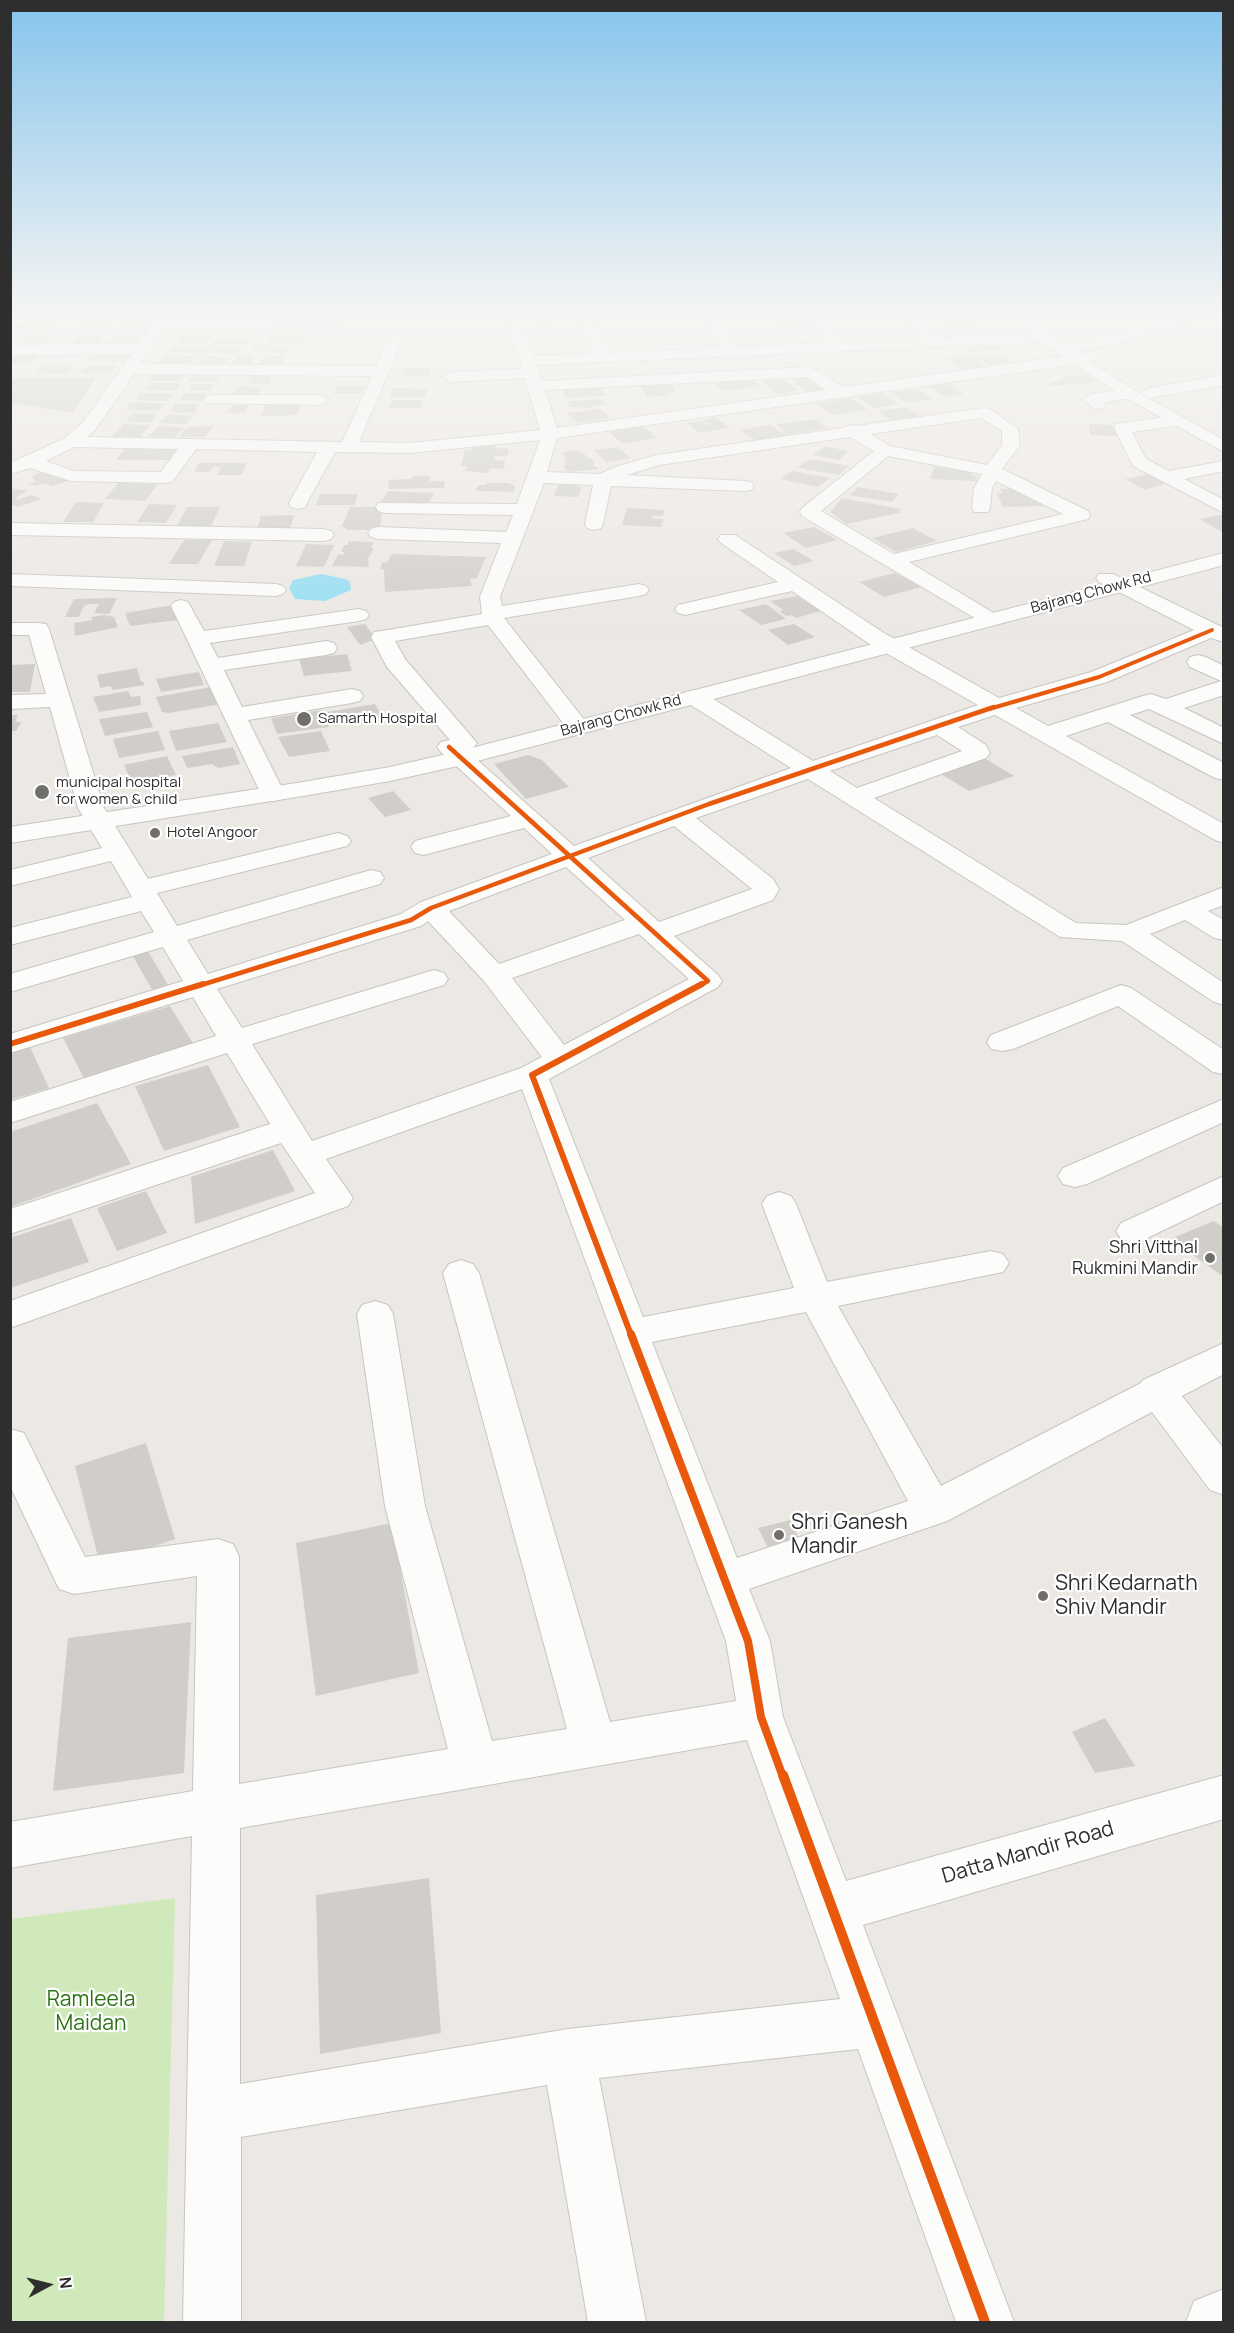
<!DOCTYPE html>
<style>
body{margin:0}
#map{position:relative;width:1234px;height:2333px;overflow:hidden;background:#ece8e4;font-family:Manrope,sans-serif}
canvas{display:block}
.frame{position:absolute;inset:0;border:12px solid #2e2e2e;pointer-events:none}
.north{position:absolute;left:18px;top:2255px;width:60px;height:60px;-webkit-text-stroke:4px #fff;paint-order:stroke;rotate:83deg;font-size:16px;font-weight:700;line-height:24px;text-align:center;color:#2e2e2e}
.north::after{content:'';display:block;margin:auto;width:21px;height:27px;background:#2e2e2e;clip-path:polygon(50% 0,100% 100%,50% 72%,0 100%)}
</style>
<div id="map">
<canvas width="1234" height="2333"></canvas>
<div class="frame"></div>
<div class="north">N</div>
</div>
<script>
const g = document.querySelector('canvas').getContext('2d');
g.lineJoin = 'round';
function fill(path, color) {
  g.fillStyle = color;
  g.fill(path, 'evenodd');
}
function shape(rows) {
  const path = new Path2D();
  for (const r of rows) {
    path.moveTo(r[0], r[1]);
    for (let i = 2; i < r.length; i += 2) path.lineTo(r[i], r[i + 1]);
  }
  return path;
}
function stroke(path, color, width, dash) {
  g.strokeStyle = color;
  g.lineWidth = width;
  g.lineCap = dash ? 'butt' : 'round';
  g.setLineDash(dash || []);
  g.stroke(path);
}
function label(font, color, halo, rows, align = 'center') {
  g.font = font + ' Manrope,sans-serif';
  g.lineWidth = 4.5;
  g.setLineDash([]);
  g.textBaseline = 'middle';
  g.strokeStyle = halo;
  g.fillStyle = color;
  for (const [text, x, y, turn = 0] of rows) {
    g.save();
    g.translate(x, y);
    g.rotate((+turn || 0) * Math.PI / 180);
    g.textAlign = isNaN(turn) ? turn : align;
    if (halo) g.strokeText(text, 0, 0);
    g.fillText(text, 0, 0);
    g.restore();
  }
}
const green = shape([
 [175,1898,164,2322,11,2322,11,1919]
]);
const water = shape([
 [321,574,346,579,350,582,351,590,325,601,295,599,289,588,293,580]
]);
const building = shape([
 [194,315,230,315,226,322,193,320],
 [246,315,266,316,262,322,244,322],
 [304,315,333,316,331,322,299,323],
 [532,315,576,315,579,320,534,323],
 [128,316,155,317,149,324,121,323],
 [274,316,300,316,296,323,270,322],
 [89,317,115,317,113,322,86,322],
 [812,318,818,326,783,327,778,319],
 [10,324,28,324,20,331,10,331],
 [108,324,105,332,76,333,79,325],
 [36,325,58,325,52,331,30,331],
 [123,325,150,326,144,333,116,332],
 [976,325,983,331,945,332,940,326],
 [191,327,215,329,212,334,184,333],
 [221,328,252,329,248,335,218,335],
 [51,334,46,345,20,346,26,335],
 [270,334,305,335,302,344,267,343],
 [104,335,100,344,72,345,77,336],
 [113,336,143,336,138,344,108,344],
 [180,336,211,336,205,343,177,343],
 [219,337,247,338,246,344,212,344],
 [257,344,291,347,286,353,252,352],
 [211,345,241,347,238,354,168,352,174,346],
 [964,345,998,345,1004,349,970,353],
 [10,353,40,353,31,364,10,364],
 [97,353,131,353,125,361,91,361],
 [238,354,254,356,251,364,232,363],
 [165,355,195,356,191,365,156,364],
 [999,355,1013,362,991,366,976,357],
 [208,356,230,357,223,366,198,365],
 [264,356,284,356,281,366,259,364],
 [970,357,988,367,964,370,945,359],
 [45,364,75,366,65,374,35,372],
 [116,365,111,373,80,373,85,366],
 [404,368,431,368,429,375,402,375],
 [155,373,187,373,180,381,149,381],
 [195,373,220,374,216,381,187,381],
 [1085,374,1097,382,1052,386,1049,384,1068,376],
 [252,375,271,375,269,385,246,383],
 [96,377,73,413,10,403,10,378],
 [808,377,827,389,808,392,790,379],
 [748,378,761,386,724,391,712,382],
 [782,378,799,390,780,395,760,381],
 [151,383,181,383,176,391,144,390],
 [667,383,672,385,676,393,666,393,668,396,647,397,639,384],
 [946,383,964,394,946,397,927,386],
 [192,384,214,384,210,391,189,391],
 [238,386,260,388,259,395,233,395],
 [337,386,365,386,362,394,333,394],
 [393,388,429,389,424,397,390,397],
 [600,388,606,396,565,398,563,390],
 [916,389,933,399,907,403,890,393],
 [140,393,173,394,167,401,137,400],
 [183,393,208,394,202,401,180,400],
 [883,394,899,404,873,408,857,397],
 [850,398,868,409,833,415,816,404],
 [602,399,605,405,590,406,591,408,571,407,566,401],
 [393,400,423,400,420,408,389,408],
 [129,403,166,403,158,411,126,410],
 [175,404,197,404,196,413,170,412],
 [234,405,248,405,245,413,226,413],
 [266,405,301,405,297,415,260,416],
 [906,407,920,416,893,421,878,411],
 [600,409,610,418,577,423,567,413],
 [132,413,156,414,152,422,126,422],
 [168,414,193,416,186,424,159,423],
 [716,418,730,428,699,433,687,423,702,421,707,425,709,424,703,420],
 [816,419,827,428,787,435,776,424],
 [124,424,150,425,139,438,111,437],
 [1089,424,1113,425,1120,436,1090,435],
 [770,425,787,436,756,441,740,430],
 [159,426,186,428,173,438,148,436],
 [214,426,205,437,179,437,188,427],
 [643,426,658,438,622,444,608,431],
 [473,445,495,445,495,448,509,449,507,456,495,456,495,460,505,461,504,469,491,468,487,473,464,471,468,467,461,466,465,450,471,450],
 [825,446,848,451,839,460,813,455],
 [618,447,631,458,606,462,594,450],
 [125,448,177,449,171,456,174,457,171,460,116,460],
 [578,450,593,460,594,466,600,469,567,472,563,466,566,466,564,459,567,458,562,453],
 [809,459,849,466,839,475,798,468],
 [199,463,247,463,241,475,217,475,221,467,213,467,210,472,194,472],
 [934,467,973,471,972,475,976,476,977,481,930,479],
 [792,471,830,478,818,487,780,479],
 [39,473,56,474,51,476,71,480,52,486,43,483,35,486,28,484,35,482,32,476],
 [1149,474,1168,481,1161,481,1167,483,1145,490,1125,479],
 [412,476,430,476,429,481,445,481,444,488,388,489,389,480,412,479],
 [118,483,158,484,145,501,105,499],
 [487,483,509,483,515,486,514,492,476,491,478,485,486,485],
 [558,485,577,485,576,486,582,487,578,497,554,496],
 [858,487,899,494,892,502,849,495],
 [10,488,28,491,15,498,19,499,32,495,42,499,18,507,10,504],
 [1017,488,1020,493,1028,493,1044,506,1003,507,997,493,1002,493,1000,489],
 [388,491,434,493,428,505,381,502],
 [320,494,358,494,354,505,316,505],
 [842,498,901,509,899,513,846,524,830,512],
 [76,502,104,503,93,522,63,522],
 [149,504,177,505,166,523,137,522],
 [187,507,220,507,211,526,177,526],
 [350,507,382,507,380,530,348,530,342,526],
 [627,508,665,510,663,516,652,516,651,518,663,519,661,527,622,525],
 [1224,514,1224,533,1199,519],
 [294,515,290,528,257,529,261,516],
 [814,527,838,540,806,548,783,533],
 [913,528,937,541,896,552,872,538],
 [184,540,212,540,198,564,169,564],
 [224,541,252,542,244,566,214,566],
 [348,541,374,542,371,547,374,548,367,561,369,561,368,567,332,566,338,554,343,555,345,552,341,552,344,545,348,545],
 [306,544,334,545,324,567,296,566],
 [793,549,814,561,794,566,774,553],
 [392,554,486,557,477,578,470,579,472,586,385,592,384,570,380,569,382,563,387,562],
 [895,573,921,587,884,597,859,582],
 [797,596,821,611,796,618,792,615,786,616,780,612,783,610,770,601],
 [117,598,109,614,94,613,99,604,90,604,84,606,79,617,65,617,74,599],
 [766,604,786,619,761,625,739,610],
 [173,605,178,620,130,626,125,613],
 [104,615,114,617,118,627,75,636,74,623,93,620,91,617],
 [365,624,376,639,360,645,347,627],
 [794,624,815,637,788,645,768,630],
 [347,654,352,671,304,676,299,659],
 [35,664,30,692,10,692,11,665],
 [137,668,141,682,144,682,144,685,112,690,111,686,100,688,97,675],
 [199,672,204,685,161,692,156,679],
 [212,687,221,704,169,713,162,712,156,697],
 [128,691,131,697,140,696,141,705,99,712,93,697],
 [375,704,383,718,334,726,327,712],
 [322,710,329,727,277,734,271,718],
 [147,712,153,727,105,736,99,719],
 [10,715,18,715,15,722,21,722,16,731,10,731],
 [218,723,227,742,176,751,169,731],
 [158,731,165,750,119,758,113,739],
 [321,731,330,751,289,757,278,737],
 [233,747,240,764,218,768,212,764,187,768,182,756],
 [528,755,542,760,569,787,526,799,494,764],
 [167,756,176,775,132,784,124,765],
 [984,758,1014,776,969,791,936,771],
 [393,791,411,810,385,817,368,798],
 [146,948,170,988,154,993,131,953],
 [170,1006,194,1045,85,1080,63,1038],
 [30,1047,49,1088,10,1100,10,1053],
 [208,1065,240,1127,164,1151,135,1086],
 [97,1103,131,1164,10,1207,10,1132],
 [273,1150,295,1191,195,1224,191,1177],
 [146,1191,167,1233,117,1251,97,1208],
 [71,1218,89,1262,10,1288,10,1238],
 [1214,1221,1224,1228,1224,1277,1170,1239],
 [146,1443,175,1539,100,1565,75,1466],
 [790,1520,800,1541,768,1548,758,1528],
 [392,1523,419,1673,316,1696,296,1543],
 [191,1622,184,1773,53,1791,68,1638],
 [1105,1718,1135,1766,1095,1773,1072,1732],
 [429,1878,441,2033,320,2054,316,1895]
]);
const street = shape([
 [160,315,174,315,171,320,336,323,343,327,336,331,165,328,140,364,376,366,392,333,402,333,404,336,359,442,409,443,540,430,525,378,451,382,443,377,451,372,523,369,504,315,518,315,534,356,595,353,577,315,591,315,610,353,721,348,701,315,715,315,736,347,826,343,806,315,820,315,841,343,923,339,903,315,918,315,939,338,1045,334,1052,338,1045,342,537,365,542,381,810,367,844,387,1092,352,1097,354,1100,357,1092,362,557,438,547,472,600,474,615,467,657,455,843,428,850,425,856,426,984,408,990,409,1018,429,1020,445,1002,469,1088,511,1090,515,1088,519,909,562,997,615,1001,619,997,623,990,625,983,623,802,516,800,512,802,508,874,451,850,437,659,465,627,475,745,481,751,482,754,486,751,490,745,491,611,486,603,524,601,528,594,530,587,528,585,524,593,485,544,483,500,597,502,606,639,584,646,586,649,590,646,594,639,596,504,618,586,722,590,727,586,732,578,734,570,732,488,625,395,641,405,659,477,743,473,748,466,750,574,846,791,768,686,702,683,697,686,692,694,690,702,692,813,761,978,705,868,643,792,591,685,615,678,613,675,609,678,605,778,582,721,543,718,539,721,535,735,535,884,633,999,698,1091,672,1194,630,1099,582,1096,578,1099,574,1113,574,1224,628,1224,642,1211,638,1107,682,1016,708,1048,726,1143,696,1151,694,1166,699,1221,681,1190,667,1187,662,1190,657,1198,655,1206,657,1224,666,1224,695,1184,708,1224,728,1224,744,1149,709,1130,715,1224,763,1224,780,1215,778,1108,722,1066,736,1224,824,1224,843,1215,840,995,715,958,727,986,745,990,753,986,758,874,798,1076,923,1126,925,1224,887,1224,905,1208,911,1224,920,1224,940,1214,938,1185,920,1150,934,1224,983,1224,1005,1214,1002,1122,941,1060,937,808,779,696,818,773,879,779,889,773,900,674,936,718,975,722,981,718,987,549,1079,643,1317,794,1288,762,1204,767,1196,779,1192,791,1196,796,1204,827,1282,991,1251,1003,1254,1009,1263,1003,1272,838,1306,941,1486,1141,1383,1143,1380,1224,1343,1224,1374,1182,1396,1224,1449,1224,1495,1210,1490,1152,1412,947,1521,749,1589,770,1641,783,1717,846,1881,1224,1775,1224,1819,863,1925,1014,2322,956,2322,858,2049,599,2078,646,2322,588,2322,547,2085,241,2137,241,2322,183,2322,192,1836,10,1868,10,1822,193,1791,197,1576,74,1594,59,1589,10,1486,10,1429,24,1433,85,1557,218,1539,233,1544,239,1556,239,1784,448,1749,385,1506,357,1314,362,1305,375,1301,388,1305,393,1314,425,1506,492,1741,567,1729,443,1273,449,1264,461,1260,473,1264,479,1273,610,1722,736,1701,726,1641,522,1089,326,1159,353,1198,348,1206,10,1328,10,1301,315,1193,281,1143,10,1234,10,1209,270,1124,227,1053,10,1123,10,1102,216,1036,193,997,10,1053,10,1034,183,981,163,947,10,992,10,974,154,932,141,911,10,945,10,928,132,897,111,861,10,886,10,870,102,848,78,808,50,707,10,709,10,695,46,694,29,635,10,635,10,623,38,623,46,624,49,629,104,808,148,879,338,833,347,836,351,841,347,846,157,893,177,926,371,870,380,872,384,878,380,884,187,940,208,974,401,914,421,902,552,854,524,828,424,855,415,853,411,847,415,841,511,816,441,752,437,747,441,742,450,740,387,667,371,637,374,632,382,631,482,614,480,597,501,543,378,539,371,537,368,533,371,529,378,527,506,532,513,515,385,513,378,511,376,507,378,503,517,504,540,440,409,453,335,452,307,503,305,507,298,509,291,507,289,503,317,452,196,449,172,482,166,483,71,481,30,468,10,474,10,463,65,438,83,422,132,354,10,355,10,345,139,344,160,315],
 [134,374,372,376,342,442,87,437,95,430,134,374],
 [807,377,826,390,557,428,545,390,807,377],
 [981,418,1002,431,1002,445,987,465,890,446,870,434,981,418],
 [74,447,178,449,161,472,73,471,46,461,74,447],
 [888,456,982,474,974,488,972,508,974,512,988,512,990,508,992,488,996,481,1063,514,894,554,821,511,888,456],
 [937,735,962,751,857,788,830,771,937,735],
 [674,826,752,889,659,922,588,858,674,826],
 [566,867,625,920,499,964,449,911,566,867],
 [428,921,484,981,542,1057,521,1068,312,1141,252,1044,444,985,448,979,444,973,434,970,242,1028,217,989,421,926,428,921],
 [639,934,689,979,564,1045,512,978,639,934],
 [806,1312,908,1501,737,1558,652,1342,806,1312],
 [747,1740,840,1999,568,2029,240,2084,240,1828,747,1740],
 [1187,315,1210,315,1208,318,1106,346,1064,353,1056,348,1059,345,1105,337,1187,315],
 [1224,375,1224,385,1149,398,1141,393,1149,388,1224,375],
 [1130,389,1138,394,1136,397,1105,402,1104,407,1098,409,1092,407,1083,399,1091,394,1130,389],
 [212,395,320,395,328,400,320,405,206,403,204,400,206,397,212,395],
 [1175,416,1181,417,1183,421,1181,425,1132,432,1146,459,1169,471,1224,461,1224,471,1184,479,1224,500,1224,513,1133,466,1114,428,1116,424,1122,423,1175,416],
 [10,523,324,529,331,531,334,535,331,539,324,541,10,535,10,523],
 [10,574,276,584,283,586,286,590,283,594,276,596,10,586,10,574],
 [181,600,188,602,204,631,359,609,366,611,369,615,366,619,359,621,210,643,218,658,326,641,334,643,337,648,334,653,326,655,224,670,242,707,352,689,360,691,363,696,360,701,352,703,248,720,285,794,282,799,273,801,264,799,261,794,171,606,174,602,181,600],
 [1121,985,1131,988,1224,1050,1224,1074,1213,1072,1118,1006,1013,1049,1002,1051,991,1049,987,1042,991,1035,1121,985],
 [1224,1099,1224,1122,1087,1184,1075,1187,1063,1184,1058,1176,1063,1168,1224,1099],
 [1224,1176,1224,1201,1145,1239,1133,1243,1121,1239,1116,1231,1121,1223,1224,1176],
 [1224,2289,1224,2322,1186,2322,1194,2301,1224,2289]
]);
const secondary = shape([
 [1017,315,1032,315,1050,335,1081,356,1136,391,1224,440,1224,452,1124,397,1071,362,1040,341,1017,315],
 [1224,553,1224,565,462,765,390,781,303,796,10,843,10,827,303,782,390,767,460,751,1224,553]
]);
const cyclewayFar4 = shape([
 [989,709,1099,677,1212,630]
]);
const cyclewayFar3 = shape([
 [449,747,708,981,699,986],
 [198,986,411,920,431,908,709,804,994,707]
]);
const cyclewayFar2 = shape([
 [10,1044,203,984],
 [631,1335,532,1075,702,984]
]);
const cyclewayFar1 = shape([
 [631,1334,748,1641,761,1717,783,1777]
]);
const cycleway = shape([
 [783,1775,985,2322]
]);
const markers = [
 [304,719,8,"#706f6e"],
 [42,792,8,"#706f6e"],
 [155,833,6,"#706f6e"],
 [1210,1258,6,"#706f6e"],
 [779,1535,6,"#706f6e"],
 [1043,1596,6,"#706f6e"]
];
const farStreetnames = [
 ["Bajrang Chowk Rd",1091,593,-15],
 ["Bajrang Chowk Rd",621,716,-15]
];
const farPoinames = [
 ["Samarth Hospital",318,719],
 ["municipal hospital",56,783],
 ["for women & child",56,800],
 ["Hotel Angoor",167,833]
];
const poiNames = [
 ["Shri Vitthal",1198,1248],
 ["Rukmini Mandir",1198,1269]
];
const nearPoinames = [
 ["Shri Ganesh",791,1523],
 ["Mandir",791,1547],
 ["Shri Kedarnath",1055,1584],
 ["Shiv Mandir",1055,1608]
];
const nearStreetnames = [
 ["Datta Mandir Road",1028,1853,-16]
];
const nearParknames = [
 ["Ramleela",91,2000],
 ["Maidan",91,2024]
];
fill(green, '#cfe9bb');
fill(water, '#93ddf2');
fill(building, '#d1ceca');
stroke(street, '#c6c5c5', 2);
stroke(secondary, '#c6c5c5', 2);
fill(street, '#fcfcfb');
fill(secondary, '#fcfcfb');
stroke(cyclewayFar4, '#e8590c', 4);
stroke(cyclewayFar3, '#e8590c', 4.5);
stroke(cyclewayFar2, '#e8590c', 6);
stroke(cyclewayFar1, '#e8590c', 8);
stroke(cycleway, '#e8590c', 10);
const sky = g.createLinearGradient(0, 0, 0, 642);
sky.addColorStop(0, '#86c4ec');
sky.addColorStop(0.49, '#f6f5f3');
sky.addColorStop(1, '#f6f5f300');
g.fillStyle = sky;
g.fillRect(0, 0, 1234, 642);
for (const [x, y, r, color] of markers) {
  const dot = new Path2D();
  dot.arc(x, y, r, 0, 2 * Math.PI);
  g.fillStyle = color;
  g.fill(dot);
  stroke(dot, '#fff', 2);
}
label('15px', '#2e2e2e', '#fff', farStreetnames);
label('15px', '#2e2e2e', '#fff', farPoinames, 'left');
label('18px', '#2e2e2e', '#fff', poiNames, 'right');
label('21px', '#2e2e2e', '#fff', nearPoinames, 'left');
label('21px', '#2e2e2e', '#fff', nearStreetnames);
label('21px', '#2d7316', '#fff', nearParknames);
</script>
